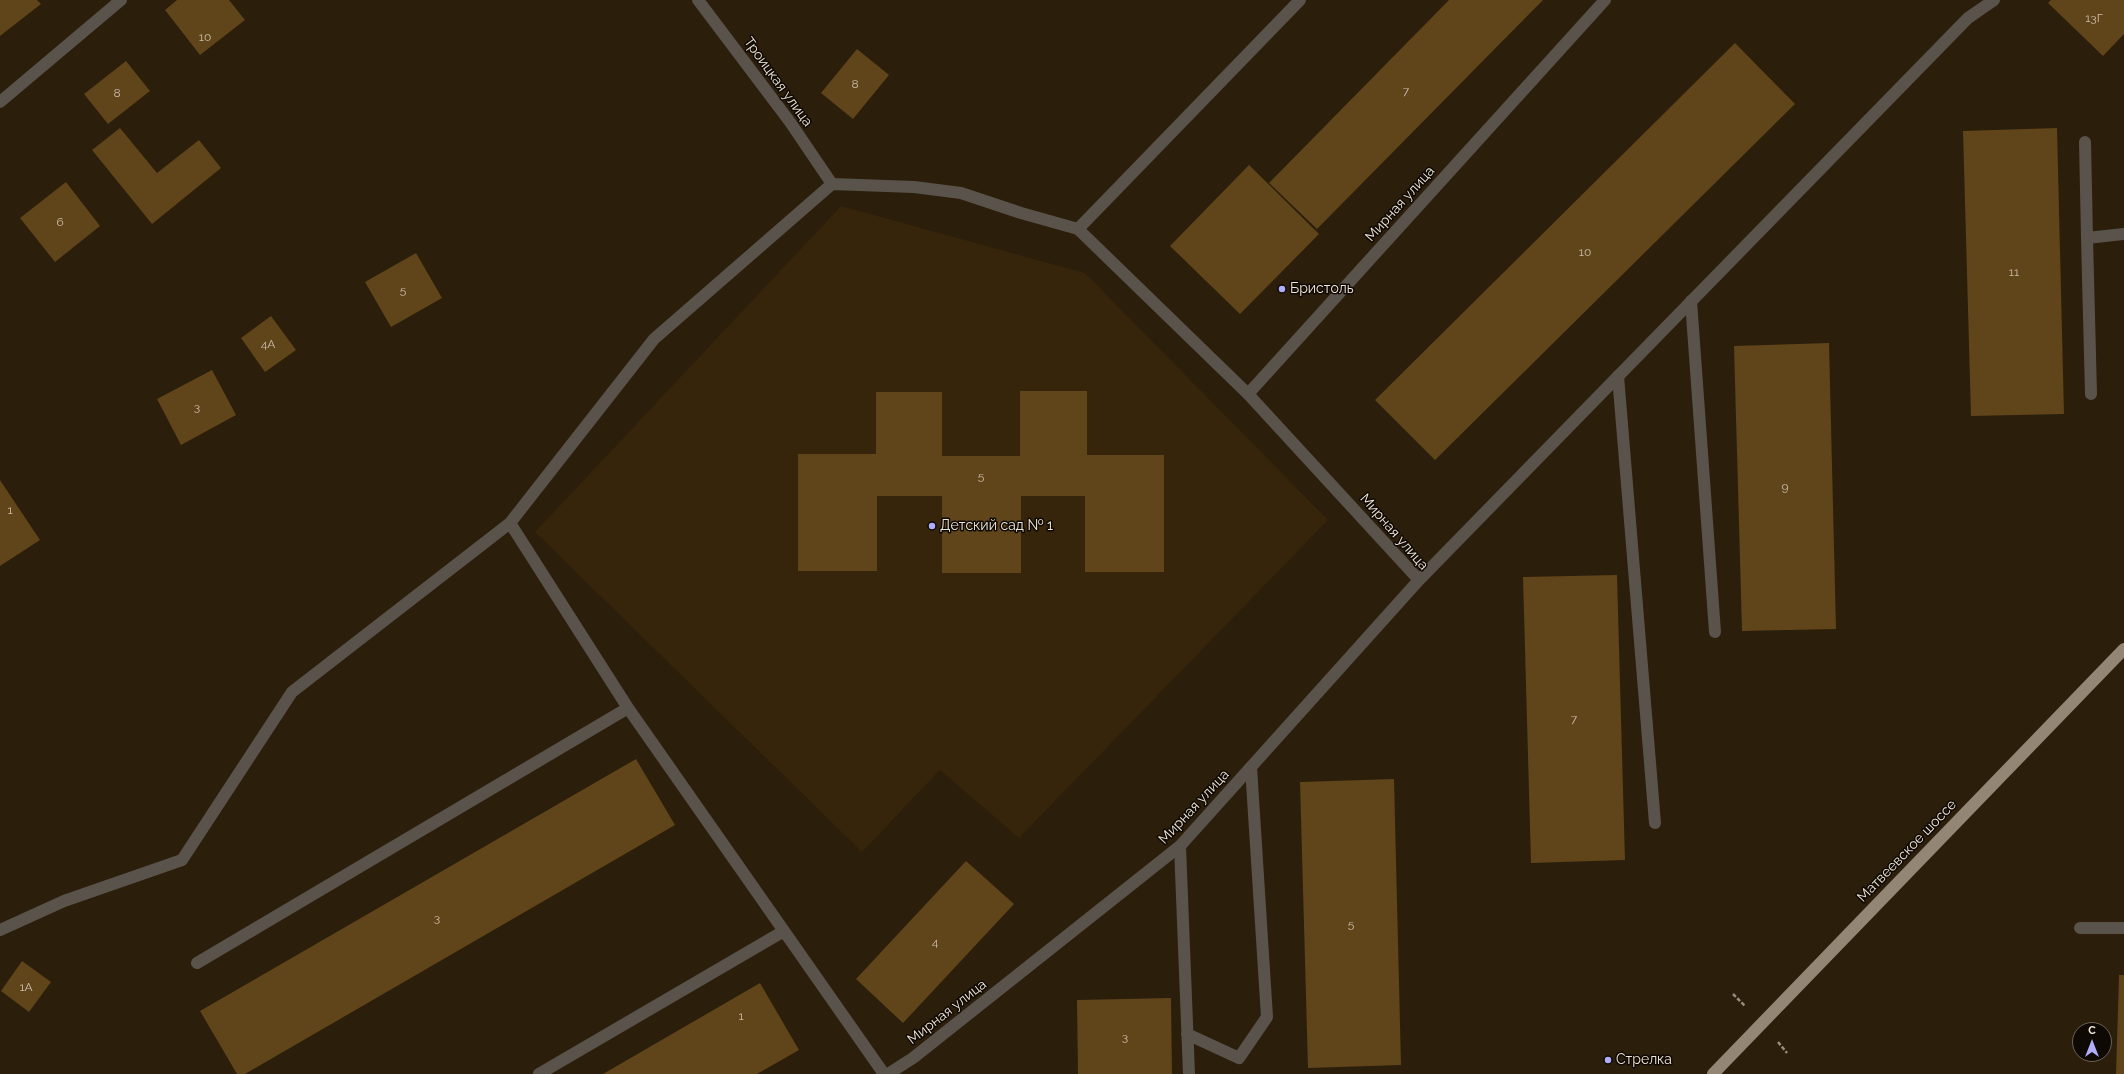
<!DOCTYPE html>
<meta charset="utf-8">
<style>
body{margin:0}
#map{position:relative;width:2124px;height:1074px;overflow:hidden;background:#2b1e0b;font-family:Raleway,sans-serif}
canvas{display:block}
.north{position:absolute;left:2072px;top:1022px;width:40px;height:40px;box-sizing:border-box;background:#0f0903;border:1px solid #696259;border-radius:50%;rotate:0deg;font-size:11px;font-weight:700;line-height:16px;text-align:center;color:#f0e7db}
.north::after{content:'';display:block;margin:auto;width:14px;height:18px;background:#b0aefa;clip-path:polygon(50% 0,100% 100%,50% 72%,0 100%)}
</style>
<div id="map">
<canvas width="2124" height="1074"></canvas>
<div class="north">С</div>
</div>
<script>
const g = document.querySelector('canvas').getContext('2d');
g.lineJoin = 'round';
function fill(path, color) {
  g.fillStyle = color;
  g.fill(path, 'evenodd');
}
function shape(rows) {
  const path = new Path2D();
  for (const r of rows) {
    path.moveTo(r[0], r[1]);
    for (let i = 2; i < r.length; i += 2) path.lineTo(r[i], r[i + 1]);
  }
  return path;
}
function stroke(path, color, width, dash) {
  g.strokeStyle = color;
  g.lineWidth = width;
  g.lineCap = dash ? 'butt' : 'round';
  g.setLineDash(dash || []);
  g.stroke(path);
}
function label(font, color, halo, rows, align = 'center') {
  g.font = font + ' Raleway,sans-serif';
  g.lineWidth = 3;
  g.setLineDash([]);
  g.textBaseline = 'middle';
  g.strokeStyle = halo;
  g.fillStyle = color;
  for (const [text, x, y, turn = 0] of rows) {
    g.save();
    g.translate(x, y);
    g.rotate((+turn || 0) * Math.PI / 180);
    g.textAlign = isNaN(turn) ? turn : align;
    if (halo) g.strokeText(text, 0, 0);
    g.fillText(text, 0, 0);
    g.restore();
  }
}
const built = shape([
 [841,206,1085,273,1328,520,1019,838,940,770,862,852,535,532]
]);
const building = shape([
 [0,0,37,0,41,4,0,36],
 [177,0,229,0,245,20,200,55,165,10],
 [1449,0,1543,0,1317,229,1269,183],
 [2051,0,2124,0,2124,34,2103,56,2048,3],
 [1735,43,1795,104,1435,460,1375,400],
 [857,49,889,75,853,119,821,93],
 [126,61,150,91,108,124,84,94],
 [120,128,157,173,199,140,221,168,152,224,92,150],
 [2057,128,2064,414,1971,416,1963,131],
 [1249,165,1319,234,1240,314,1170,246],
 [66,182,100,226,55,262,20,218],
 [416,253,442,298,391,327,365,282],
 [271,316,296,350,265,372,241,338],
 [1829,343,1836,629,1742,631,1734,346],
 [212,370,236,415,181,445,157,399],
 [1020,391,1087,391,1087,455,1164,455,1164,572,1085,572,1085,496,1021,496,1021,573,942,573,942,496,877,496,877,571,798,571,798,454,876,454,876,392,942,392,942,456,1020,456],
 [0,480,40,540,0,566],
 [1617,575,1625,860,1531,863,1523,577],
 [636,759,675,825,245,1074,237,1074,200,1011],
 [1394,779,1401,1065,1308,1068,1300,782],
 [966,861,1014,904,903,1023,856,979],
 [22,961,51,982,29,1012,1,991],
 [2119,975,2124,975,2124,1074,2116,1074],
 [760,983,799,1050,757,1074,603,1074],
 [1171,998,1172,1074,1078,1074,1077,1000]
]);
const path = shape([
 [1733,994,1745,1006],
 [1778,1042,1787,1053]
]);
const service = shape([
 [2085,142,2087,238],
 [1078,229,1300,0],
 [1691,301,1715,632],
 [1618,376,1655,823],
 [2091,394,2087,238,2124,234],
 [510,523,628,708,884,1074],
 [1180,846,1189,1074],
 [2080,928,2124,928],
 [0,930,64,901,182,860,292,692,510,523,654,339,832,184,914,187,961,193,1021,213,1078,229,1248,394],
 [197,963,628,708],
 [1187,1034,1239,1058,1267,1017,1251,767],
 [539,1074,784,931]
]);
const minor = shape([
 [698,0,790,122,832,184],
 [0,102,121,0],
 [1419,580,1968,18,1994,0],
 [888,1074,913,1058,1180,846,1419,580,1248,394,1605,0]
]);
const primary = shape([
 [1713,1074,2124,649]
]);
const markers = [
 [1282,289,4,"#b0aefa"],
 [932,526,4,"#b0aefa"],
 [1608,1060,4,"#b0aefa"]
];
const numberNames = [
 ["13Г",2094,18],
 ["10",205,37],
 ["8",855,84],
 ["7",1406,91],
 ["8",117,93],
 ["6",60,222],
 ["10",1585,252],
 ["11",2014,272],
 ["5",403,290],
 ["4А",268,344],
 ["3",197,407],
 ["5",981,476],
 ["9",1785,487],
 ["1",10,510],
 ["7",1574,719],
 ["3",437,918],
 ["5",1351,924],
 ["4",935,942],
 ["1А",26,987],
 ["1",741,1016],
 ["3",1125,1037]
];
const streetNames = [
 ["Троицкая улица",778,82,54],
 ["Мирная улица",1400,204,-48],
 ["Мирная улица",1394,532,49],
 ["Мирная улица",1194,807,-47],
 ["Матвеевское шоссе",1907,851,-46],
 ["Мирная улица",947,1012,-38]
];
const poiNames = [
 ["Бристоль",1290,289],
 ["Детский сад № 1",940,526],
 ["Стрелка",1616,1060]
];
fill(built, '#36240b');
fill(building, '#60441a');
stroke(path, '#978c7d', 2.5, [4, 2]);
stroke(service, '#5a534b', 12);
stroke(minor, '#5a534b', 12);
stroke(primary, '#948674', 12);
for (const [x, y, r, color] of markers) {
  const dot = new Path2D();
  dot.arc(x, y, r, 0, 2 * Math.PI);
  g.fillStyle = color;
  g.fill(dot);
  stroke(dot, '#0f0903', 1.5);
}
label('12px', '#ccbeab', null, numberNames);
label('14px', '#f0e7db', '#0f0903', streetNames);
label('14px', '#f0e7db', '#0f0903', poiNames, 'left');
</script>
